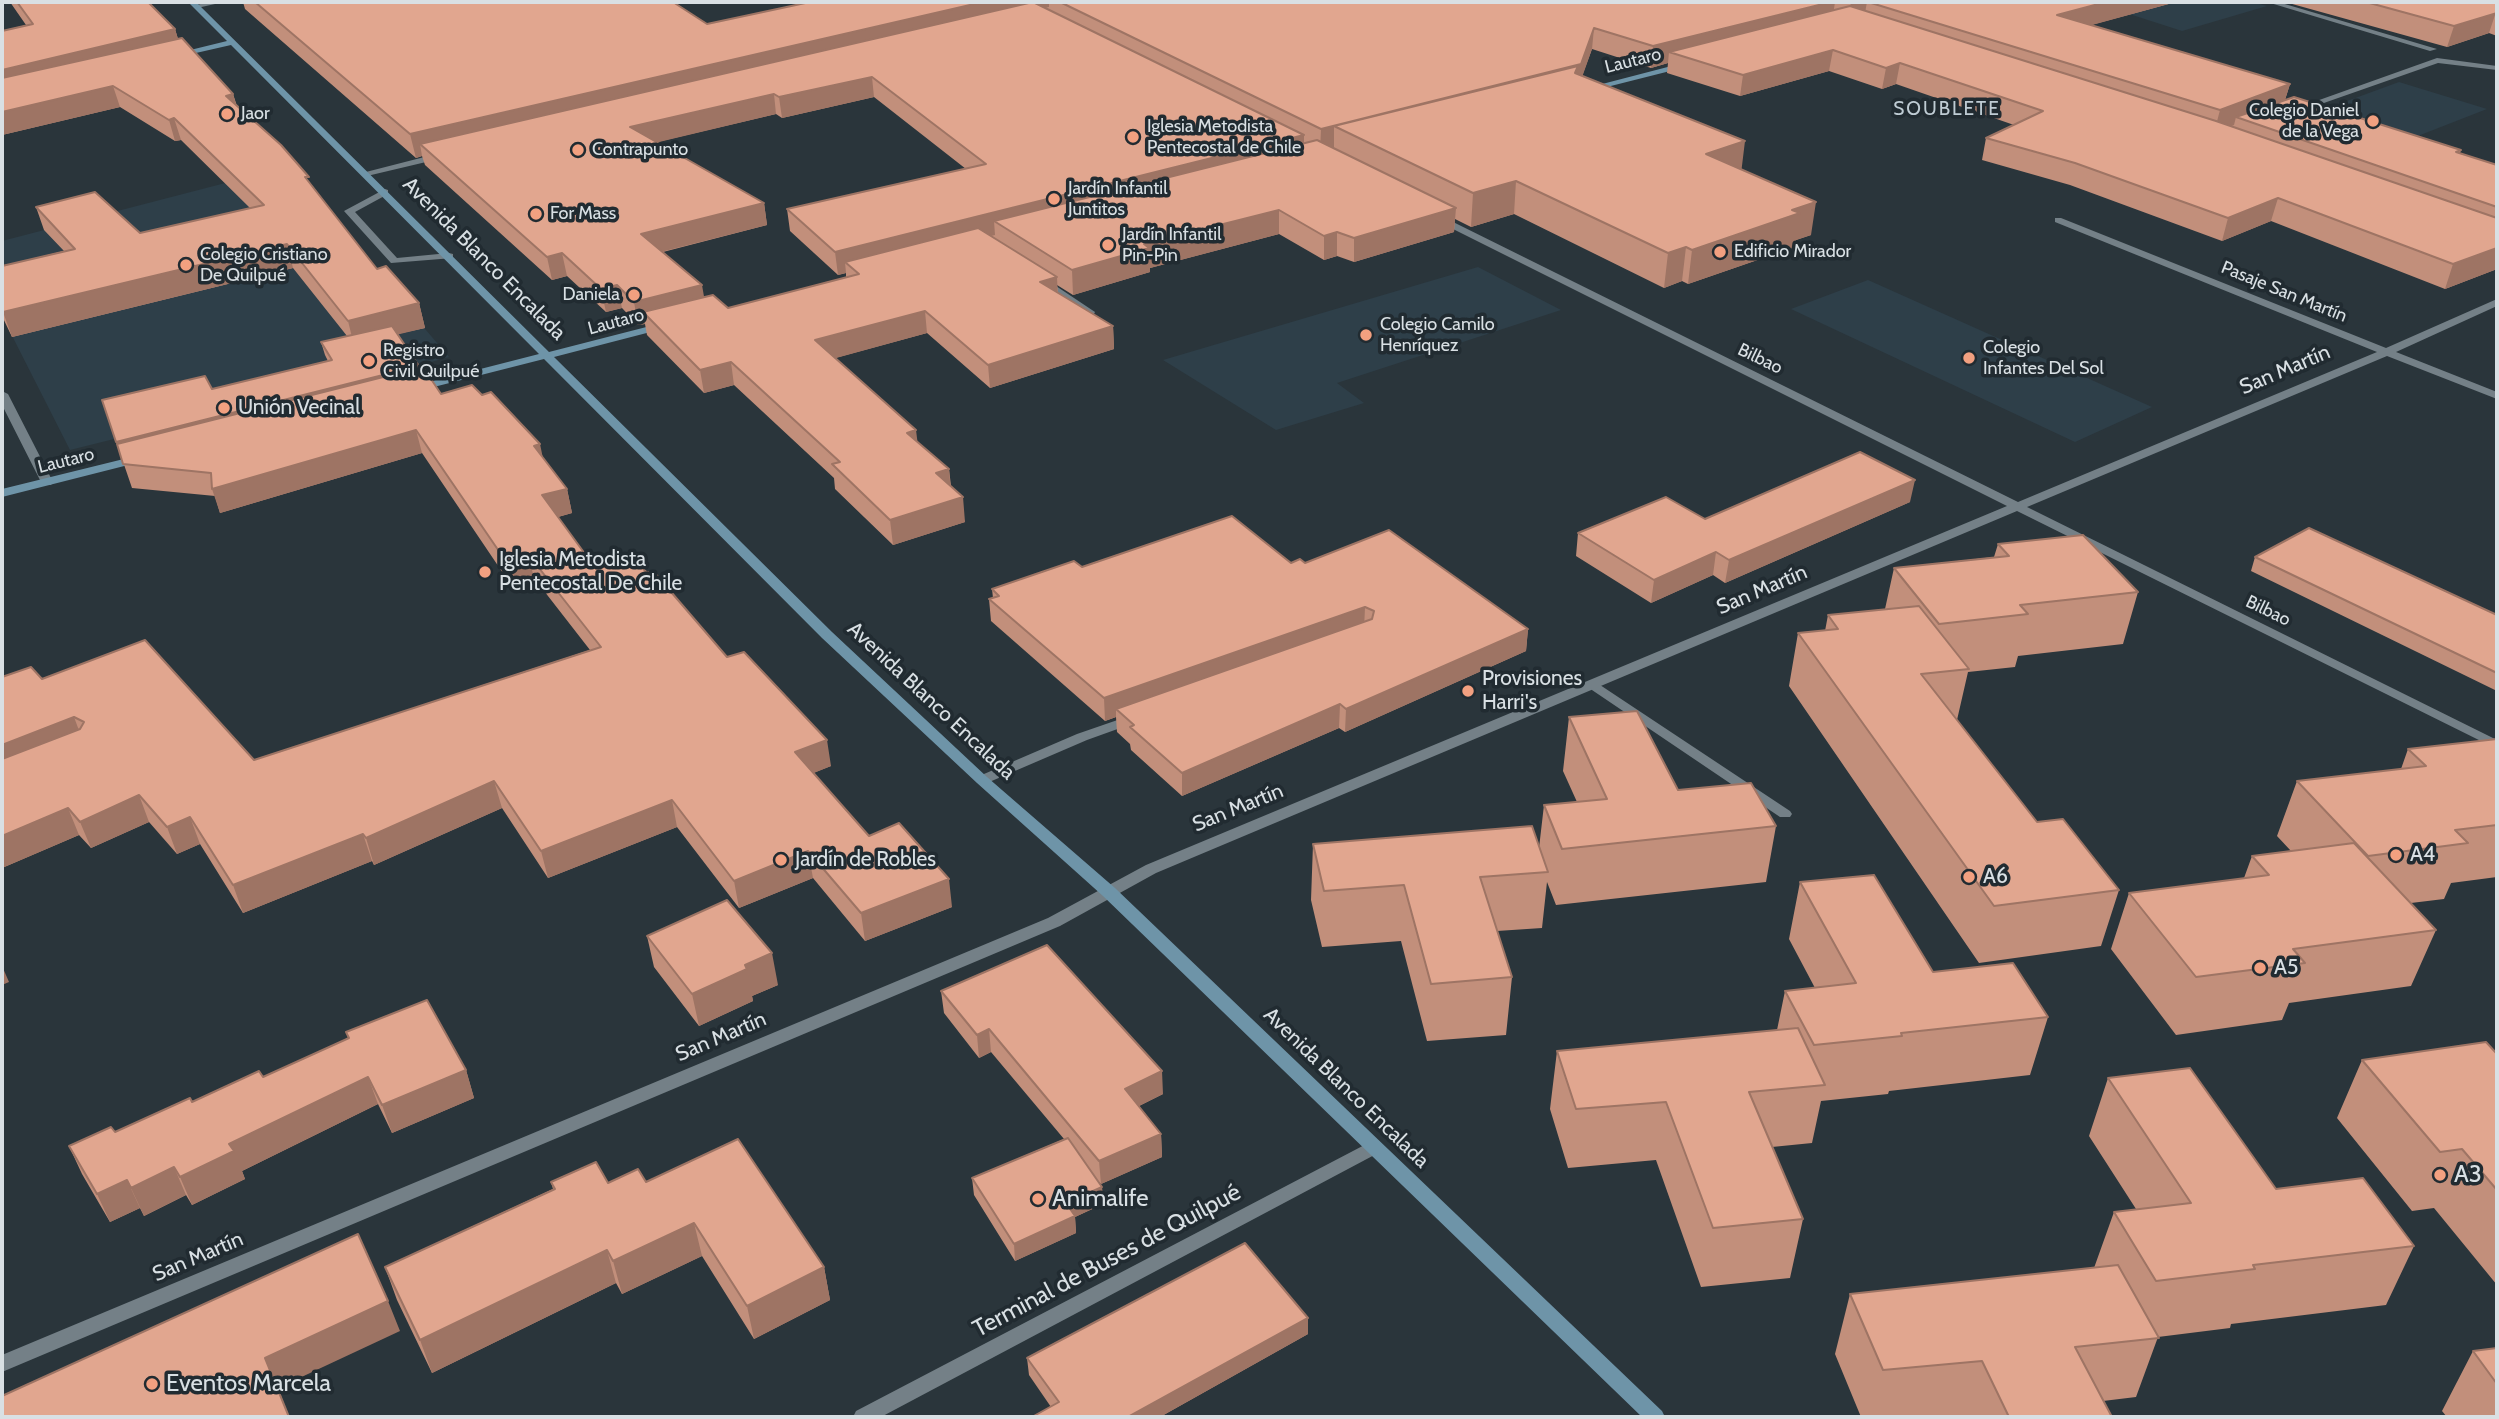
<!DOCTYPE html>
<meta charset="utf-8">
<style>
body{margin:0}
#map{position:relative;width:2499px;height:1419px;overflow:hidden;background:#2a353b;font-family:Cabin,sans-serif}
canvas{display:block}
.frame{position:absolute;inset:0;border:4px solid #d9e0e4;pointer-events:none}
</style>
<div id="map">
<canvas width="2499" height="1419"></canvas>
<div class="frame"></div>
</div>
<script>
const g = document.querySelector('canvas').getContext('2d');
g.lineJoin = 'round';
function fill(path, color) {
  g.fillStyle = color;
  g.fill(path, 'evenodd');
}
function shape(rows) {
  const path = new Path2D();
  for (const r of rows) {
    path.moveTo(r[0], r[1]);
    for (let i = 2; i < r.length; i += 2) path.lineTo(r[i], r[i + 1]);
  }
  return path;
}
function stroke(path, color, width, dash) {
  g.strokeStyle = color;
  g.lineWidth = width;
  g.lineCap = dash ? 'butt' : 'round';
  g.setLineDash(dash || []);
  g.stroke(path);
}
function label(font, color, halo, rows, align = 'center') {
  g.font = font + ' Cabin,sans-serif';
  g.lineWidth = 7;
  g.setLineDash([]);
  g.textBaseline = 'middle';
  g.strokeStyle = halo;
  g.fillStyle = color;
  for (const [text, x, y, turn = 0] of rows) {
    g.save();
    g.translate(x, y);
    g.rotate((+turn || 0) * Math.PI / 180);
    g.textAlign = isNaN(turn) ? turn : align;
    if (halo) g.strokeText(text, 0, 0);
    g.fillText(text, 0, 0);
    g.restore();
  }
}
const built = shape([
 [2092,2,2251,2,2267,6,2182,31],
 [2399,82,2487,109,2346,164,2257,134],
 [287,167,449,357,272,407,222,412,70,450,2,316,2,241],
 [1478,267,1561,310,1337,383,1364,403,1276,430,1163,360],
 [1868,280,2152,407,2075,442,1791,309]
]);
const lane = shape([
 [2267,2,2278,2,2437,49,2430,51,2267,2],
 [385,189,388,190,388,194,355,212,397,258,449,253,453,254,453,258,391,263,344,211,385,189],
 [1043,279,1047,280,1095,312,1094,314,1086,314,1039,284,1038,282,1043,279],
 [2,391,8,394,53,482,51,485,43,485,41,482,2,405,2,391],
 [1594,681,1790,811,1792,814,1790,817,1780,817,1589,688,1587,685,1594,681],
 [1374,1140,1380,1142,1383,1147,1380,1152,881,1417,853,1417,856,1411,1374,1140]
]);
const street = shape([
 [208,2,224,2,197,8,193,6,208,2],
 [2437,58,2497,66,2497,70,2438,63,2301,111,2294,109,2437,58],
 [440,153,443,154,443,158,367,176,362,173,440,153],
 [1435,216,1441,216,2018,502,2377,352,2055,222,2055,218,2061,218,2386,348,2497,299,2497,306,2396,352,2497,392,2497,399,2387,356,2027,507,2497,740,2497,749,2017,511,1156,873,1060,926,2,1372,2,1355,1048,918,1146,865,2007,506,1435,220,1435,216],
 [1132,715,1137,716,1139,719,1137,722,1087,740,987,783,982,784,975,780,977,777,1077,734,1132,715]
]);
const secondary = shape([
 [188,2,196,2,549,352,662,323,666,324,666,328,554,357,832,632,987,777,1115,888,1662,1411,1665,1417,1642,1417,1103,896,977,783,822,638,544,359,418,391,414,390,414,386,539,354,231,45,174,58,174,54,227,41,188,2],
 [1683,63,1686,63,1686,67,1587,92,1583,89,1683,63],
 [140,455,146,459,144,461,2,497,2,489,140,455]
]);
const wall = shape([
 [10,2,148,2,175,29,178,39,233,94,237,106,311,185,377,269,419,303,425,328,397,334,419,368,441,394,542,457,567,489,572,513,558,517,596,569,647,573,831,766,813,773,869,836,952,907,865,941,813,878,739,908,677,827,548,878,502,808,374,865,372,861,243,913,200,844,177,854,149,822,91,848,79,835,2,868,42,679,254,760,590,650,534,578,511,585,422,453,220,513,215,496,132,488,102,400,212,389,328,361,325,355,321,342,347,336,293,268,12,337,2,316,2,266,64,251,44,230,36,207,140,233,250,208,181,140,175,141,120,107,2,135,2,31,26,25],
 [243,2,673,2,707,24,810,2,2176,2,2091,25,2290,84,2285,100,2461,150,2460,153,2497,165,2497,269,2445,289,2271,221,2222,241,2070,185,1982,160,1986,138,2014,125,1896,84,1882,89,1829,71,1740,96,1667,73,1668,63,1651,68,1592,49,1582,76,1741,170,1811,235,1796,240,1795,247,1688,284,1682,281,1664,288,1514,214,1471,227,1455,219,1454,232,1354,262,1337,256,1324,260,1279,234,1150,268,1150,272,1073,295,1057,285,1058,293,1113,326,1114,349,990,388,927,333,835,358,917,442,949,469,951,486,965,522,893,545,835,489,834,478,734,385,704,393,647,335,645,324,638,325,622,308,606,312,567,276,552,280,425,165,422,156,416,158,245,9],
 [874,97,966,169,787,209,790,231,838,275,846,273,846,277,728,308,704,297,663,252,767,225,764,203,657,142,776,114,782,118],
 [2285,2,2497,2,2497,36,2489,33,2447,47],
 [1910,502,1725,583,1713,575,1651,603,1576,556,1578,533,1705,519],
 [1998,544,2138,592,2123,644,2018,656,2015,667,1968,672,1957,720,2037,822,2119,890,2101,946,1979,963,1789,686,1798,633,1825,631,1828,615,1885,609,1894,568,1994,557],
 [2255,557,2497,615,2497,691,2251,571],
 [1305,563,1528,629,1526,651,1345,732,1339,728,1182,796,1131,750,1130,744,1117,732,1116,717,1105,721,991,621,989,599,993,598,992,589,1082,567],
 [1569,717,1678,790,1776,826,1766,882,1556,905,1547,882,1542,928,1497,931,1512,977,1506,1035,1427,1041,1401,941,1322,947,1311,900,1313,844,1539,848,1544,805,1577,802,1563,771],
 [2497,739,2497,877,2451,883,2444,899,2411,903,2436,930,2411,986,2289,1003,2282,1020,2176,1035,2111,949,2129,893,2244,878,2252,856,2291,851,2277,836,2297,781,2401,769,2408,749],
 [1800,882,1933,972,2048,1017,2030,1075,1889,1091,1888,1094,1821,1101,1812,1143,1772,1147,1803,1219,1790,1278,1701,1287,1656,1160,1568,1168,1550,1109,1557,1051,1777,1030,1785,991,1815,988,1789,939],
 [647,936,778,985,752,996,753,1001,699,1026,654,967],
 [941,991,1163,1094,1139,1106,1161,1134,1162,1157,1101,1184,1096,1179,1102,1187,1103,1204,1075,1217,1076,1233,1015,1261,974,1195,972,1178,1064,1139,991,1052,979,1058,944,1013],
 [346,1032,466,1070,474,1098,392,1133,378,1104,242,1171,245,1179,192,1205,186,1195,144,1216,140,1208,110,1222,82,1174,69,1146,115,1132,192,1102,263,1077,348,1038],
 [2497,1054,2497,1285,2434,1208,2412,1211,2337,1118,2362,1060],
 [2108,1078,2276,1189,2414,1246,2386,1305,2231,1324,2230,1328,2158,1337,2136,1397,2103,1401,2112,1417,1861,1417,1835,1354,1850,1294,2094,1268,2114,1212,2136,1209,2089,1136],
 [551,1182,646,1182,824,1267,830,1300,754,1339,702,1256,622,1294,616,1283,432,1373,397,1300,385,1267,553,1189],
 [1308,1318,1308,1334,1160,1417,1032,1417,1051,1407,1029,1375,1027,1358],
 [2497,1348,2497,1417,2447,1417,2442,1411,2473,1351]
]);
const shadedWall = shape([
 [983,2,1020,2,1021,14,420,144,422,156,416,158,410,134],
 [1036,2,1049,2,1049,7,1036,10],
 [1831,2,1835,2,1832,22,1669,52,1668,63,1651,68,1653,46],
 [1851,2,1867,2,1865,13,1848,18],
 [2106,2,2176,2,2052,36,2057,15],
 [2496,12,2489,33,2447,47,2454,26],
 [1594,28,1592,49,1579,86,1334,126,1334,148,1320,152,1321,129],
 [175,29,181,49,2,92,2,70],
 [1833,50,1829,71,1740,96,1743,75],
 [1900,63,1896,84,1882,89,1886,68],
 [872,77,874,97,782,118,779,97],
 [2290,84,2283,106,2236,117,2234,125,2214,133,2220,110],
 [113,86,120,107,2,135,2,112],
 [233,94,239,115,226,96],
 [774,94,776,114,634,148,630,127],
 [174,118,181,140,175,141,169,120],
 [1304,135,1304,156,994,221,995,235,854,270,845,262,846,273,838,275,835,252],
 [1745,141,1741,174,1706,154],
 [1516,181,1514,214,1471,227,1473,193],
 [2278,198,2271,221,2222,241,2228,218],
 [1816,202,1811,235,1796,240,1795,247,1688,284,1692,250,1792,210],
 [764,203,767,225,645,256,641,234],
 [1456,208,1454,232,1354,262,1354,238],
 [1279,210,1279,234,1150,268,1150,272,1073,295,1072,270,1144,244],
 [1337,232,1337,256,1324,260,1324,236],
 [287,244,293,268,12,337,3,312],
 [1686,247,1682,281,1664,288,1668,253],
 [2497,248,2497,269,2445,289,2453,264],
 [562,253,567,276,552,280,547,257],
 [1057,277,1058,299,1040,282],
 [617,285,622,308,606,312,601,289],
 [702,285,706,308,643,312,645,324,638,325,634,302],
 [419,303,425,328,354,345,348,321],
 [925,311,927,333,818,363,815,340],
 [1113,326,1114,349,990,388,988,365],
 [731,362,734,385,704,393,700,370],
 [419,366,422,380,121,456,116,442],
 [416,430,422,453,220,513,212,489],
 [916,430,919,454,907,433],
 [540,444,545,468,534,446],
 [949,469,951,494,936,473],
 [1915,480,1910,502,1725,583,1729,560],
 [567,489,572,513,547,520,542,495],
 [963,497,965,522,893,545,890,520],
 [1716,552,1713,575,1651,603,1654,580],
 [528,554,534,578,511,585,505,560],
 [1365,607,1364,630,1116,709,1116,717,1105,721,1104,698],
 [1528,629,1526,651,1345,732,1346,709],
 [1340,704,1339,728,1182,796,1182,773],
 [74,717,84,744,2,776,2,745],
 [827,740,831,766,799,779,795,752],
 [494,781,502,808,374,865,366,838],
 [139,795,149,822,91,848,80,822],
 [672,800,677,827,548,878,541,851],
 [68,808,79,835,2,868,2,836],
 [190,817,200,844,177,854,167,827],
 [363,834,372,861,243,913,233,885],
 [808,851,813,878,739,908,734,881],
 [949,879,952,907,865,941,861,913],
 [772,953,778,985,752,996,753,1001,699,1026,692,994,745,965],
 [2,966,9,982,2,985],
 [989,1029,991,1052,979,1058,977,1035],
 [466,1070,474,1098,392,1133,382,1105],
 [1162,1071,1163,1094,1127,1112,1125,1089],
 [368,1077,378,1104,242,1171,245,1179,192,1205,180,1177,229,1144],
 [1161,1134,1162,1157,1101,1184,1099,1161],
 [174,1167,186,1195,144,1216,131,1188],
 [127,1180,140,1208,110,1222,97,1194],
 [1102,1187,1103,1204,1075,1217,1076,1233,1015,1261,1014,1244,1066,1203],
 [694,1223,702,1256,622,1294,613,1261],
 [607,1250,616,1283,432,1373,420,1340],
 [824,1267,830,1300,754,1339,747,1306],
 [388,1301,400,1331,278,1388,289,1417,265,1358],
 [1308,1318,1308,1334,1160,1417,1128,1417]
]);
const building = shape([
 [17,2,148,2,175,29,2,70,2,31,33,24,17,2],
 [255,2,673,2,707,24,810,2,983,2,410,134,255,2],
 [1033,2,1304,135,835,252,787,209,986,164,872,77,779,97,774,94,630,127,764,203,641,234,702,285,634,302,617,285,601,289,562,253,547,257,420,144,1033,2],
 [1060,2,1831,2,1653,46,1594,28,1581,64,1321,129,1060,2],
 [1868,2,2106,2,2057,15,2290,84,2220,110,1868,2],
 [2366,2,2497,2,2497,13,2454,26,2366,2],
 [1850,6,2216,121,2497,218,2497,248,2453,264,2278,198,2228,218,2075,163,1986,138,2043,111,1900,63,1886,68,1833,50,1743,75,1669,52,1850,6],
 [182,38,233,94,226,96,281,145,309,177,305,177,377,269,386,266,419,303,348,321,287,244,3,312,2,310,2,266,75,249,36,207,95,192,140,233,264,205,174,118,169,120,113,86,2,112,2,78,182,38],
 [1578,66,1575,73,1745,141,1706,154,1816,202,1792,210,1800,213,1692,250,1686,247,1668,253,1516,181,1473,193,1334,126,1578,66],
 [2294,97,2461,150,2456,152,2497,165,2497,207,2236,117,2294,97],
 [1317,140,1456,208,1354,238,1337,232,1324,236,1279,210,1144,244,1149,248,1072,270,994,221,1317,140],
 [978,228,1057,277,1040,282,1113,326,988,365,925,311,815,340,916,430,907,433,949,469,936,473,963,497,890,520,832,464,840,462,731,362,700,370,643,312,713,295,728,308,859,274,845,262,978,228],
 [392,326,419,366,116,442,102,400,205,376,212,389,332,360,321,342,392,326],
 [423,367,441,394,472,385,482,395,491,392,540,444,534,446,567,489,542,495,596,569,633,557,647,573,653,571,727,657,744,652,827,740,795,752,869,836,899,823,949,879,861,913,808,851,734,881,672,800,541,851,494,781,366,838,363,834,233,885,190,817,167,827,139,795,80,822,68,808,2,836,2,759,80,729,84,722,74,717,2,745,2,677,31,667,42,679,145,640,254,760,601,647,528,554,505,560,416,430,212,489,211,473,123,464,117,444,423,367],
 [1860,452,1915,480,1729,560,1716,552,1654,580,1578,533,1666,497,1705,519,1860,452],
 [1232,516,1291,563,1300,559,1305,563,1389,530,1528,629,1346,709,1340,704,1182,773,1130,727,1134,725,1116,709,1372,619,1374,611,1365,607,1104,698,989,599,999,596,992,589,1074,561,1082,567,1232,516],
 [2309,528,2497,615,2497,673,2255,557,2309,528],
 [2083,535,2138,592,2020,605,2028,614,1939,624,1894,568,2009,556,1998,544,2083,535],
 [1919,606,1969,669,1921,674,2037,822,2063,819,2119,890,1994,906,1798,633,1838,629,1828,615,1919,606],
 [1637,711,1678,790,1751,783,1776,826,1562,849,1544,805,1607,799,1569,717,1637,711],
 [2497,739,2497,825,2455,830,2468,843,2368,856,2297,781,2426,766,2408,749,2497,739],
 [1532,826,1548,872,1480,877,1512,977,1431,984,1404,885,1324,891,1313,844,1532,826],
 [2354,843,2436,930,2293,949,2305,963,2196,977,2129,893,2269,875,2252,856,2354,843],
 [1874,875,1933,972,2013,963,2048,1017,1901,1033,1902,1036,1814,1045,1785,991,1856,983,1800,882,1874,875],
 [727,900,772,953,745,965,747,969,692,994,647,936,727,900],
 [1047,945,1162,1071,1125,1089,1161,1134,1099,1161,989,1029,977,1035,941,991,1047,945],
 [427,1000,466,1070,382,1105,368,1077,229,1144,234,1151,180,1177,174,1167,131,1188,127,1180,97,1194,69,1146,111,1127,115,1132,190,1098,192,1102,259,1071,263,1077,349,1038,346,1032,427,1000],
 [1798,1028,1825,1085,1749,1092,1803,1219,1713,1228,1666,1102,1576,1109,1557,1051,1798,1028],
 [2486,1042,2497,1054,2497,1190,2462,1149,2440,1152,2362,1060,2486,1042],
 [2190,1068,2276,1189,2363,1178,2414,1246,2253,1265,2255,1269,2156,1281,2114,1212,2191,1203,2108,1078,2190,1068],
 [1068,1138,1102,1187,1066,1203,1075,1216,1014,1244,972,1178,1068,1138],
 [738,1139,824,1267,747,1306,694,1223,613,1261,607,1250,420,1340,385,1267,555,1189,551,1182,596,1162,608,1183,638,1169,646,1182,738,1139],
 [358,1234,388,1301,265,1358,289,1417,2,1417,2,1396,358,1234],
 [1245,1243,1308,1318,1128,1417,1032,1417,1059,1402,1027,1358,1245,1243],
 [2118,1265,2159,1338,2075,1347,2112,1417,2009,1417,1982,1361,1883,1370,1850,1294,2118,1265],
 [2497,1348,2497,1384,2473,1351,2497,1348]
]);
const markers = [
 [227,114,7,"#f2a080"],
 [2373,121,7,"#f2a080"],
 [1133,137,7,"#f2a080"],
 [578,150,7,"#f2a080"],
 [1054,199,7,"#f2a080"],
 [536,214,7,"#f2a080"],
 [1108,245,7,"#f2a080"],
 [1720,252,7,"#f2a080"],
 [186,265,7,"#f2a080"],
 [634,295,7,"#f2a080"],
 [1366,335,7,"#f2a080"],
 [1969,358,7,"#f2a080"],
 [369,361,7,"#f2a080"],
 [224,408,7,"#f2a080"],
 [485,572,7,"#f2a080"],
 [1468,691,7,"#f2a080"],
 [2396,855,7,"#f2a080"],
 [781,860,7,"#f2a080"],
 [1969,877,7,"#f2a080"],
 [2260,968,7,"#f2a080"],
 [2440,1175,7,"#f2a080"],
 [1038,1199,7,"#f2a080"],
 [152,1384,7,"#f2a080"]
];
const farStreetnames = [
 ["Lautaro",1633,61,-14],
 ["Pasaje San Martín",2284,292,22],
 ["Lautaro",616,322,-15],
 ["Bilbao",1760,359,26],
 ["Lautaro",66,461,-14],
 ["Bilbao",2268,611,26]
];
const farPoinames = [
 ["Colegio Daniel",2359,111,"right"],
 ["de la Vega",2359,132,"right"],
 ["Jaor",241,114],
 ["Iglesia Metodista",1147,127],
 ["Pentecostal de Chile",1147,148],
 ["Contrapunto",592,150],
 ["Jardín Infantil",1068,189],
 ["Juntitos",1068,210],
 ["For Mass",550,214],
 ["Jardín Infantil",1122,235],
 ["Pin-Pin",1122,256],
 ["Edificio Mirador",1734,252],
 ["Colegio Cristiano",200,255],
 ["De Quilpué",200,276],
 ["Daniela",620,295,"right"],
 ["Colegio Camilo",1380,325],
 ["Henríquez",1380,346],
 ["Colegio",1983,348],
 ["Infantes Del Sol",1983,369],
 ["Registro",383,351],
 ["Civil Quilpué",383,372]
];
const farNeighbourhoodnames = [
 ["SOUBLETE",1947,109]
];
const streetNames = [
 ["Avenida Blanco Encalada",484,259,45],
 ["San Martín",2285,370,-23],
 ["San Martín",1762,590,-23],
 ["Avenida Blanco Encalada",931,701,43],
 ["San Martín",1238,808,-22],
 ["San Martín",721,1037,-23],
 ["Avenida Blanco Encalada",1346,1088,44],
 ["San Martín",198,1257,-23]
];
const poiNames = [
 ["Unión Vecinal",238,408],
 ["Iglesia Metodista",499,560],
 ["Pentecostal De Chile",499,584],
 ["Provisiones",1482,679],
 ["Harri's",1482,703],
 ["A4",2410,855],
 ["Jardín de Robles",795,860],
 ["A6",1983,877],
 ["A5",2274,968]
];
const nearPoinames = [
 ["A3",2454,1175],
 ["Animalife",1052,1199],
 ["Eventos Marcela",166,1384]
];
const nearStreetnames = [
 ["Terminal de Buses de Quilpué",1107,1261,-28]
];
fill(built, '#2e3f49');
fill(lane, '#748087');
fill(street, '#748087');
fill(secondary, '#6e94a8');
fill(wall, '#c28f7b');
fill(shadedWall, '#9e7464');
fill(building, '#e1a68f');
stroke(building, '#9e7464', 2);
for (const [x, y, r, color] of markers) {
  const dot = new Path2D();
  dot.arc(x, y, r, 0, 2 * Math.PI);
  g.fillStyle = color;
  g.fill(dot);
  stroke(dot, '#212b31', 2.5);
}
label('18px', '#d9e0e4', '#212b31', farStreetnames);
label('18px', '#d9e0e4', '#212b31', farPoinames, 'left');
g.letterSpacing = '2px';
label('19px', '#bfccd4', '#212b31', farNeighbourhoodnames);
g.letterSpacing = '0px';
label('21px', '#d9e0e4', '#212b31', streetNames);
label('21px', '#d9e0e4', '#212b31', poiNames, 'left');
label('24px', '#d9e0e4', '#212b31', nearPoinames, 'left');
label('24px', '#d9e0e4', '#212b31', nearStreetnames);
</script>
